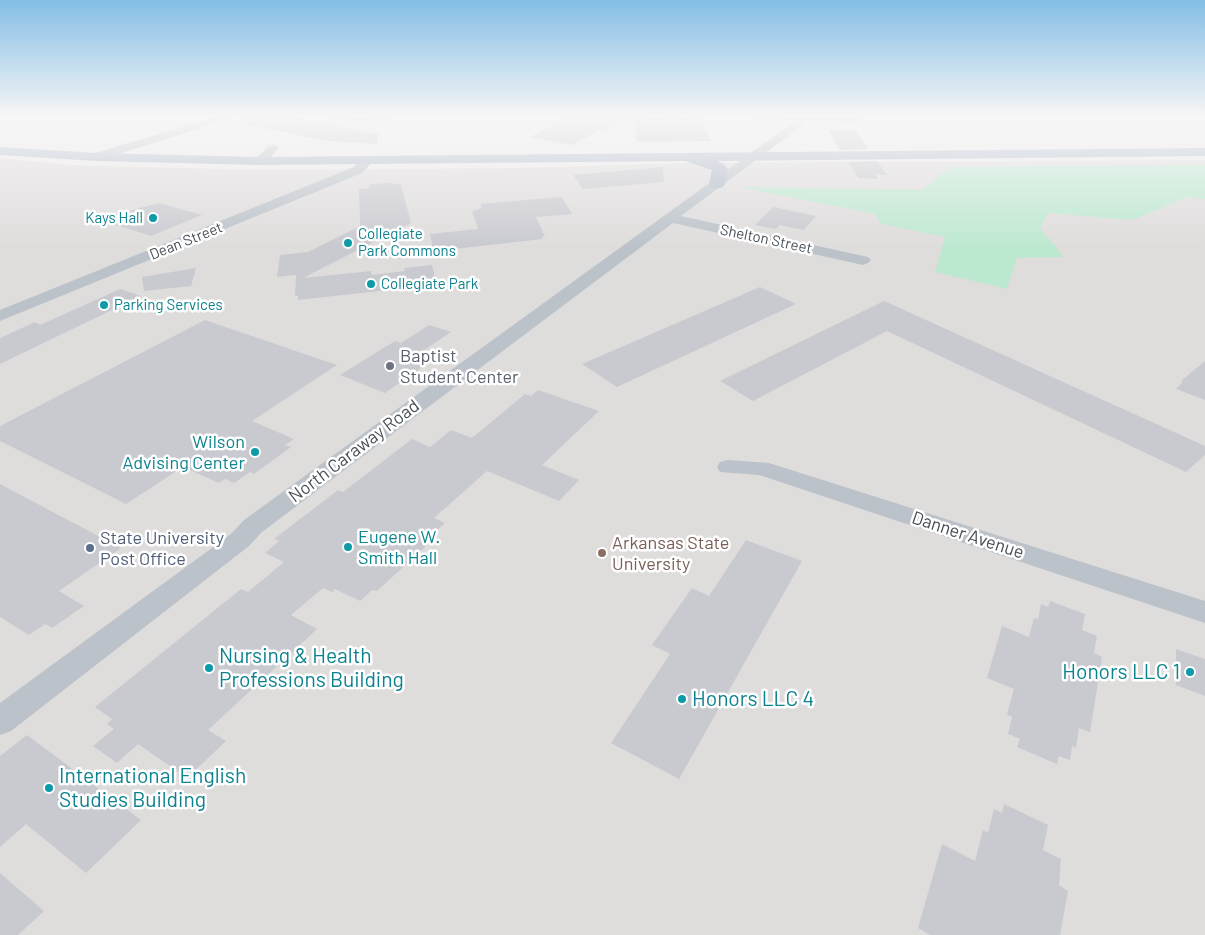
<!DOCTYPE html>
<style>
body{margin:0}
canvas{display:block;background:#eeebeb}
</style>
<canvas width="1205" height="935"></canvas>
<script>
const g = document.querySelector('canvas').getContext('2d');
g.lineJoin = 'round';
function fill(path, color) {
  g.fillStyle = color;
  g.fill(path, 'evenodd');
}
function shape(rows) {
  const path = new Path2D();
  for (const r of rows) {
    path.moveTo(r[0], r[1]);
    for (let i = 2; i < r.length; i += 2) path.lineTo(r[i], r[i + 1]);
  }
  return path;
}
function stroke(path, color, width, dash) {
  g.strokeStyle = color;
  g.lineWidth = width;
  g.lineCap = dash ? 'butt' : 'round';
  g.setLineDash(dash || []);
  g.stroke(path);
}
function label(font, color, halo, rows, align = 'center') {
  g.font = font + ' Barlow,sans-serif';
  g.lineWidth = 5;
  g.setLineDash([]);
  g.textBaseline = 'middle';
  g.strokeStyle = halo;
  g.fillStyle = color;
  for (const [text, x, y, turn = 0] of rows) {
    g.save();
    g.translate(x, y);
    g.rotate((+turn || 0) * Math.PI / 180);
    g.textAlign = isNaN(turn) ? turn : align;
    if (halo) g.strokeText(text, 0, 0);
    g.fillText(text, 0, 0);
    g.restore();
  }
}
const education = shape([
 [0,158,69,165,262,170,521,168,687,163,1205,160,1205,935,0,935]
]);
const green = shape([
 [1205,165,1205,199,1186,197,1133,220,1048,213,1040,228,1064,257,1017,258,1007,289,935,272,945,237,881,224,875,214,739,187,922,190,950,167]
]);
const building = shape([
 [244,116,289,116,379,134,377,144,328,141,243,124],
 [564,116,635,116,604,132,598,131,572,145,530,137,564,121],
 [700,117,711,141,637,142,634,118],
 [828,130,855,130,868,149,840,150],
 [877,161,887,175,875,174,878,179,858,178,848,162],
 [663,167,664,182,583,189,573,175],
 [392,183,401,185,411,223,303,278,371,271,372,275,405,271,404,268,432,265,436,281,432,281,433,285,298,300,298,296,295,296,296,275,277,277,280,255,308,252,360,226,359,189,369,188,369,185,373,184],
 [562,197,572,214,536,217,545,236,542,237,543,239,453,249,454,253,434,255,430,234,478,229,472,211,482,208,480,204],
 [159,203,202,215,151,236,98,219],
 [773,207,816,216,804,230,779,225,776,229,755,225],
 [196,268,191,286,144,291,142,277],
 [760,287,796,304,617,387,582,364],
 [120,289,141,296,0,364,0,338,35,322,40,325],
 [884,301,1205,446,1205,455,1186,472,887,331,753,401,720,381],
 [205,320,337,365,252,421,294,439,285,445,291,447,254,474,250,472,234,483,225,479,219,483,183,467,126,504,0,441,0,426],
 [429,325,451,332,423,351,438,356,385,393,340,375,395,341,401,343],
 [1205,361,1205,400,1176,389,1183,382,1181,381],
 [538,390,599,411,542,465,579,480,559,501,487,471,434,518,445,523,433,534,437,536,377,591,372,590,360,601,335,589,332,592,323,588,291,615,317,629,208,730,226,741,187,778,138,744,117,763,93,746,114,729,107,724,112,719,95,707,241,589,248,592,284,562,265,553,279,541,274,539,338,490,343,492,412,439,430,447,451,430,472,438,525,394,531,396],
 [0,484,121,548,59,591,84,606,52,628,45,624,29,635,0,617],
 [746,540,802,561,679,779,611,743,670,654,652,645,692,588,709,596],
 [1050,601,1085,614,1082,630,1097,636,1094,653,1102,657,1090,732,1079,728,1076,748,1072,746,1070,760,1059,756,1057,764,1017,747,1020,739,1008,734,1012,717,1007,714,1014,689,987,678,1002,626,1029,637,1034,618,1038,619,1041,604,1048,607],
 [1176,649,1205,659,1205,696,1176,685],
 [27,735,141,820,86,873,26,824,0,847,0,756],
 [1004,804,1048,825,1043,850,1061,859,1059,885,1068,891,1060,935,930,935,918,928,942,844,975,861,983,830,988,833,994,809,1002,813],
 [0,873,44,911,18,935,0,935]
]);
const minor = shape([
 [217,116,233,116,232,118,100,160,92,160,90,157,92,154,217,116],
 [329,116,360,117,397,116,392,119,360,123,334,119,329,116],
 [749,116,842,118,866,116,854,123,807,122,681,216,868,257,871,260,868,263,863,265,673,223,262,532,249,546,11,731,0,735,0,703,231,534,244,520,795,121,754,119,749,116],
 [273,145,277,146,279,148,277,150,264,164,256,164,254,161,256,158,269,146,273,145],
 [368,156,374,160,362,173,0,321,0,310,354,167,364,157,368,156],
 [728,460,769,463,1205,601,1205,623,759,475,720,472,717,467,720,462,728,460]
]);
const major = shape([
 [0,147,96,153,260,157,1205,148,1205,156,717,161,724,164,728,170,725,184,723,187,717,189,711,187,709,184,712,170,685,161,260,165,96,161,0,155,0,147]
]);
const markers = [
 [153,218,5,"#0f9aa8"],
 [348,243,5,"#0f9aa8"],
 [371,284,5,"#0f9aa8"],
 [104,305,5,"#0f9aa8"],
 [390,366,5,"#6b7280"],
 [255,452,5,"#0f9aa8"],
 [348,547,5,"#0f9aa8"],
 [90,548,5,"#5c6f8a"],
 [602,553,5,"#8d6e63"],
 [209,668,5,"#0f9aa8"],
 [1190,672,5,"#0f9aa8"],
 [682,699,5,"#0f9aa8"],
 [49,788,5,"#0f9aa8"]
];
const farCulturenames = [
 ["Kays Hall",143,218,"right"],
 ["Collegiate",358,234],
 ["Park Commons",358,251],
 ["Collegiate Park",381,284],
 ["Parking Services",114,305]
];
const farStreetnames = [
 ["Shelton Street",766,239,12],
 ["Dean Street",186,241,-22]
];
const worshipNames = [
 ["Baptist",400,356],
 ["Student Center",400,377]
];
const cultureNames = [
 ["Wilson",245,442],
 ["Advising Center",245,463],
 ["Eugene W.",358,537,"left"],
 ["Smith Hall",358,558,"left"]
];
const streetNames = [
 ["North Caraway Road",354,451,-37],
 ["Danner Avenue",968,535,18]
];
const serviceNames = [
 ["State University",100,538],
 ["Post Office",100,559]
];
const educationNames = [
 ["Arkansas State",612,543],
 ["University",612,564]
];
const nearCulturenames = [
 ["Nursing & Health",219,656],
 ["Professions Building",219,680],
 ["Honors LLC 1",1180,672,"right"],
 ["Honors LLC 4",692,699],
 ["International English",59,776],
 ["Studies Building",59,800]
];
fill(education, '#dfdcdc');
fill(green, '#bde8d0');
fill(building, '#c9cad0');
fill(minor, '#bbc2c9');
fill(major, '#adb9c8');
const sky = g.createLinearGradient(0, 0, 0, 247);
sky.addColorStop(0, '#84bee5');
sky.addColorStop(0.47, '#f7f6f6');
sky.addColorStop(1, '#f7f6f600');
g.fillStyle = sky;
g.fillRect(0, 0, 1205, 247);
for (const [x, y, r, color] of markers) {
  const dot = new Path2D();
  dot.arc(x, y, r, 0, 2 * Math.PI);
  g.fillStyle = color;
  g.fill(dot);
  stroke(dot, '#fff', 2);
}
label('15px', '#0d838f', '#fff', farCulturenames, 'left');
label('15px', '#464e56', '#fff', farStreetnames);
label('18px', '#5b616d', '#fff', worshipNames, 'left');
label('18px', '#0d838f', '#fff', cultureNames, 'right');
label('18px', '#464e56', '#fff', streetNames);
label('18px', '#4e5e75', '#fff', serviceNames, 'left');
label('18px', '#785e54', '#fff', educationNames, 'left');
label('21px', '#0d838f', '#fff', nearCulturenames, 'left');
</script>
